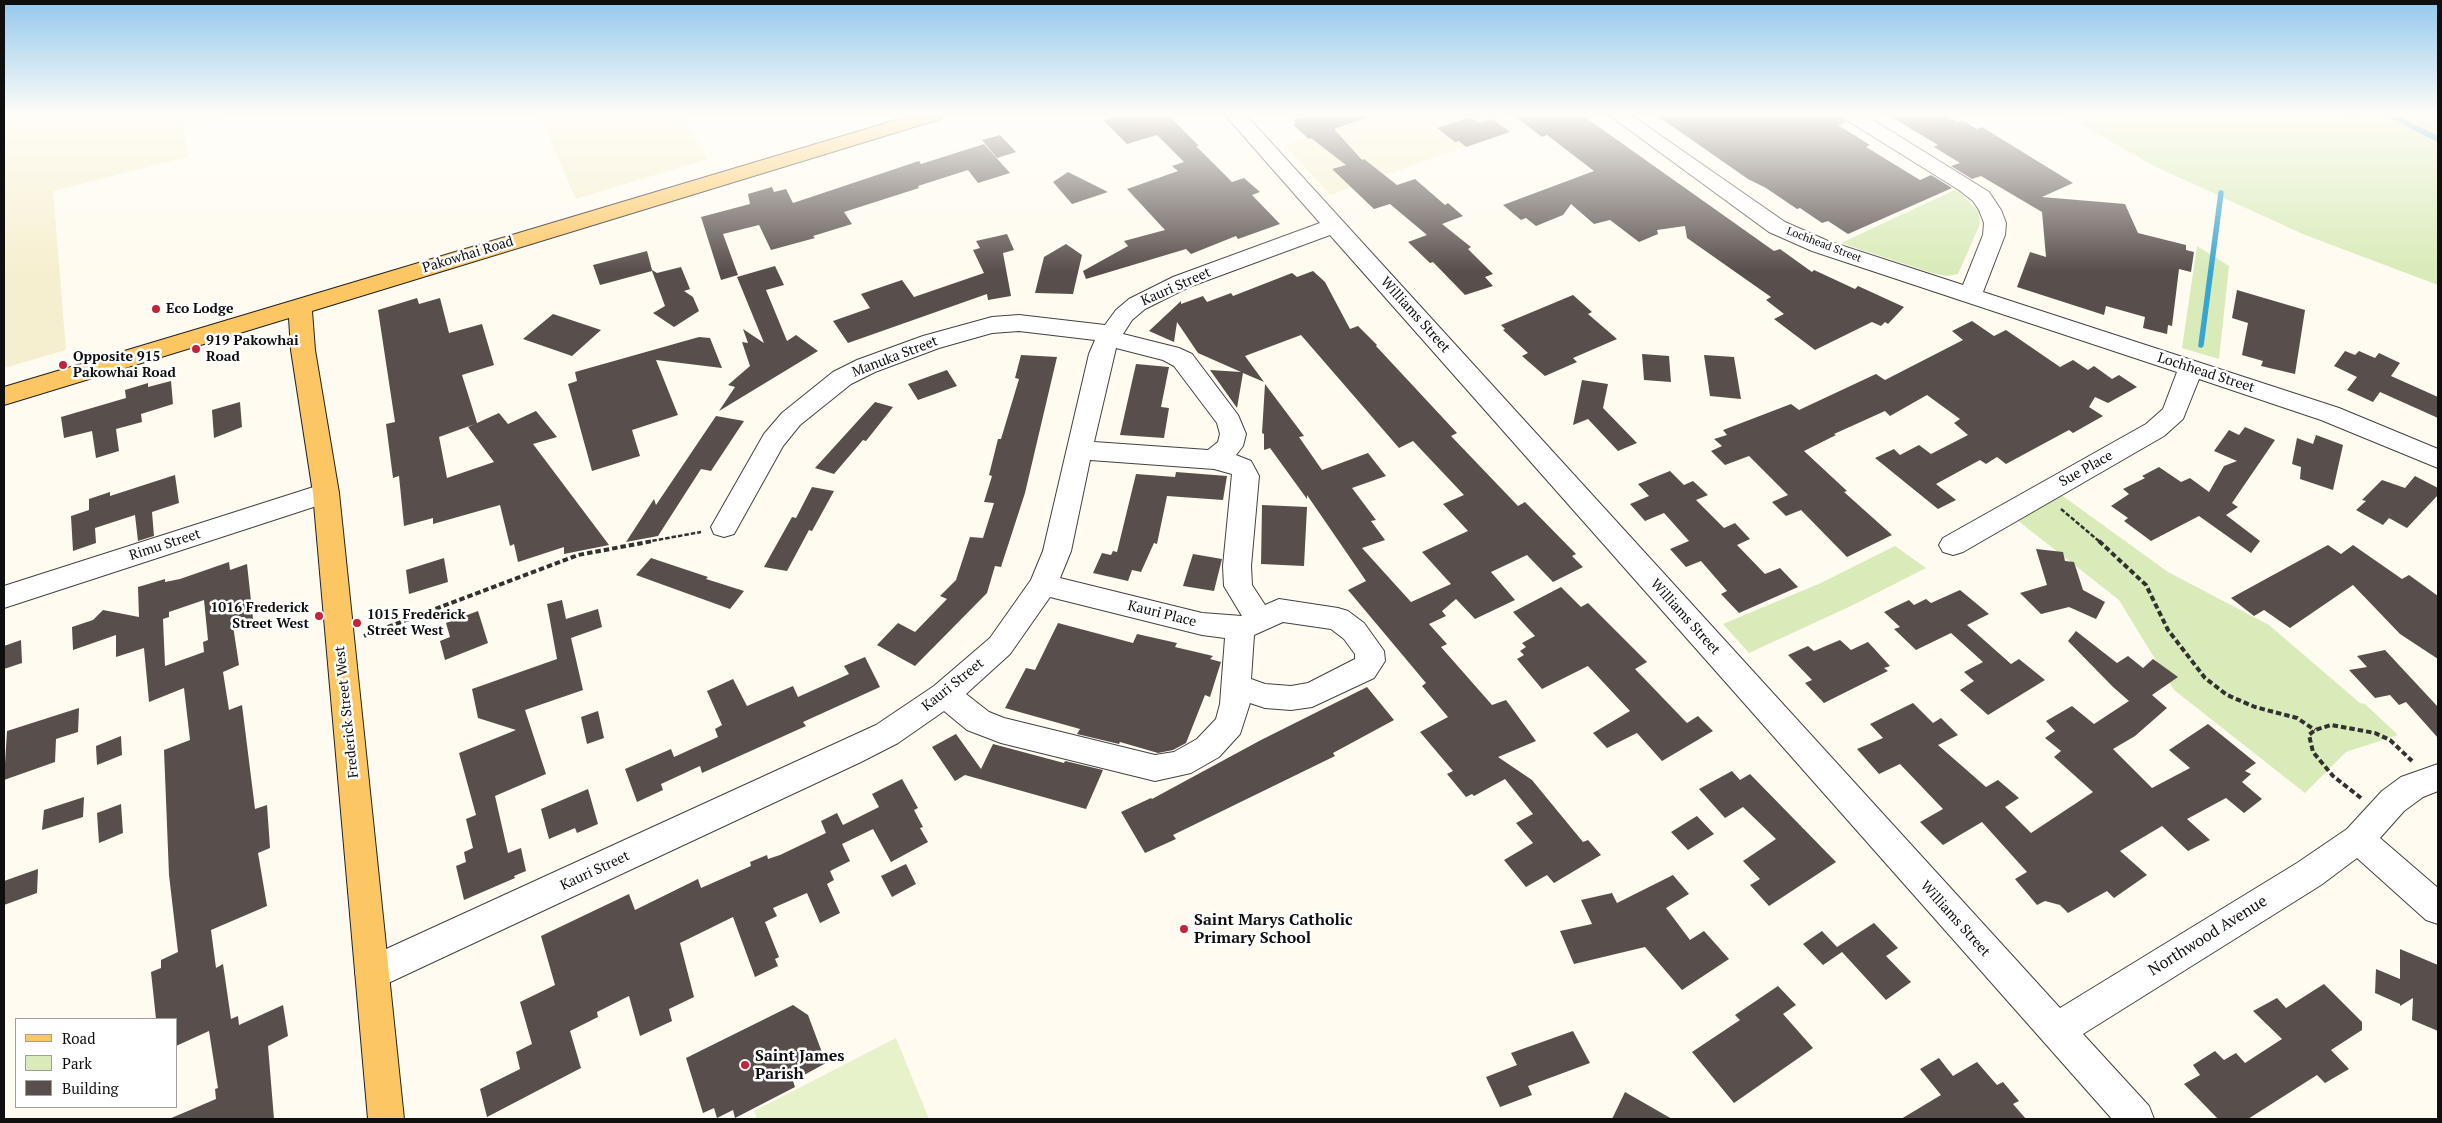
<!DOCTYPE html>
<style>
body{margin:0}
#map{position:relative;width:2442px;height:1123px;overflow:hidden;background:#fffbf0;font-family:"PT Serif",serif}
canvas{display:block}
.frame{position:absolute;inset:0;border:5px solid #0f0f0f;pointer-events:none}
.legend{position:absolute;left:15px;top:1018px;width:162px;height:90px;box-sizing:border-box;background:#fff;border:1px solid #9f9f9f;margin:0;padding:6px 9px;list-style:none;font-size:15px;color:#0f0f0f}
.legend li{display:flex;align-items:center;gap:10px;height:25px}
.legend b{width:25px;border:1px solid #9f9f9f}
</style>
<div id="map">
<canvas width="2442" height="1123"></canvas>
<div class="frame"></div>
<ul class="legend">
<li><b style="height:6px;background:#fcc763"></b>Road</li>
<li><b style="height:14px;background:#d8ebb8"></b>Park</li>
<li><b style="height:14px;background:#584e4b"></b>Building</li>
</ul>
</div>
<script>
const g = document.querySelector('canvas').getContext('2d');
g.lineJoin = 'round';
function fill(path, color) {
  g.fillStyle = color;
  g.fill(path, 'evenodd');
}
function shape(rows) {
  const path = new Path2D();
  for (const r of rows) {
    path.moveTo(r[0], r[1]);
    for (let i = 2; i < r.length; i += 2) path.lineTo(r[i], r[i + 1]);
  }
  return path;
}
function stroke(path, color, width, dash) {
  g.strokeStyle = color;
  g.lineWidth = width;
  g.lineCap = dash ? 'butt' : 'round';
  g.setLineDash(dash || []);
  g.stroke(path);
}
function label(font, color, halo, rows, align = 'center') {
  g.font = font + ' "PT Serif",serif';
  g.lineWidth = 5;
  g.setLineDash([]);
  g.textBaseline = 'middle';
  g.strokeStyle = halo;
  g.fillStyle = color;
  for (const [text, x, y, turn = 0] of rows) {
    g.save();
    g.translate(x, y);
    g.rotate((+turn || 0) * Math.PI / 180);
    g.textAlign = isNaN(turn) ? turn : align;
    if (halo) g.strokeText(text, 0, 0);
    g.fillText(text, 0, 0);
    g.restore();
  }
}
const farmland = shape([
 [4,115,228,115,184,125,188,157,53,191,66,350,4,368],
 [539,115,681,115,708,159,576,199],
 [1342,115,1499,115,1516,128,1330,195,1285,145,1351,122]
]);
const green = shape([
 [2065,115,2438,115,2438,285,2305,235,2154,166],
 [1957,189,1979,212,1980,224,1958,274,1946,276,1932,273,1841,243],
 [2197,246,2229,266,2219,359,2182,348],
 [2060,494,2168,572,2269,625,2360,703,2365,704,2398,735,2346,752,2305,793,2174,690,2119,600,2017,520],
 [1895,546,1926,568,1853,605,1749,653,1723,624,1821,583]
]);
const pitch = shape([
 [896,1038,929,1119,757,1119,754,1111]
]);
const stream = shape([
 [2389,115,2438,139],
 [2353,116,2357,115],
 [2201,345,2221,193]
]);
const building = shape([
 [1119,115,1168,115,1199,146,1196,146,1232,182,1244,178,1260,192,1252,195,1280,224,1238,239,1236,236,1191,254,1186,249,1086,279,1083,271,1128,246,1124,241,1165,230,1127,189,1178,171,1172,166,1184,162,1157,135,1127,144,1103,120],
 [1308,115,1367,115,1368,117,1334,129,1362,160,1364,159,1397,185,1415,179,1445,205,1448,203,1463,216,1442,224,1471,247,1468,249,1493,274,1485,277,1493,286,1465,295,1433,262,1430,263,1408,242,1427,235,1390,204,1374,209,1332,169,1346,165,1311,138,1309,139,1293,125,1296,123,1293,120],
 [1513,115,1582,115,1774,251,1780,249,1812,272,1814,270,1855,289,1858,286,1904,307,1888,324,1885,322,1881,326,1872,322,1815,350,1774,319,1784,314,1766,300,1771,297,1687,238,1685,226,1657,230,1658,234,1639,242,1610,220,1594,224,1571,204,1563,215,1536,226,1526,218,1521,220,1503,205,1594,171,1547,135,1542,137],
 [1656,115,1840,115,1846,122,1838,125,1870,145,1866,147,1920,180,1931,175,1952,188,1848,234,1828,221,1822,223,1800,208,1797,209,1766,188,1748,179],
 [1888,115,1944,115,1957,122,1962,120,1977,129,1982,127,2073,183,2042,197,2125,204,2138,233,2186,245,2186,250,2194,252,2191,272,2179,269,2172,326,2168,325,2167,334,2143,328,2145,317,2106,306,2104,315,2017,287,2030,252,2046,257,2042,212,1981,176,1972,179,1951,166,1960,163,1934,147,1938,145],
 [1471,117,1478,123,1492,119,1510,132,1466,147,1459,141,1455,142,1437,128],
 [1000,135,1016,152,997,158,982,140],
 [984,144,1010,173,978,183,968,170,918,186,919,188,844,212,852,224,813,236,815,238,771,250,759,225,723,234,738,275,721,280,701,217,750,204,748,194,772,187,774,192,786,189,793,203,919,161,921,164],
 [1068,172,1108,192,1072,204,1053,182],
 [1007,234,1014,250,1003,253,1011,296,988,300,987,294,848,343,833,321,870,308,861,294,902,280,914,297,984,273,973,250,980,248,976,241],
 [1066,244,1082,255,1073,294,1035,293,1044,257],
 [647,251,652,270,657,273,681,267,690,289,684,291,693,297,699,311,674,327,653,313,665,306,652,271,600,285,593,265],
 [775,266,784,285,766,290,787,341,796,335,818,351,719,411,735,387,728,385,750,366,742,342,748,343,743,329,764,343,737,277],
 [1313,271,1325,282,1350,329,1358,326,1377,345,1376,346,1457,433,1451,436,1518,506,1525,502,1576,554,1572,556,1583,567,1553,582,1527,555,1491,572,1515,600,1475,619,1456,599,1442,611,1446,616,1429,624,1447,644,1441,647,1492,705,1506,700,1536,741,1498,757,1532,780,1583,842,1588,840,1601,855,1554,883,1547,875,1526,887,1504,860,1533,843,1516,823,1533,814,1505,779,1474,796,1472,794,1466,797,1447,774,1453,771,1420,732,1448,717,1422,686,1426,683,1348,590,1366,581,1307,495,1307,499,1270,448,1264,450,1264,434,1262,433,1265,384,1304,436,1299,437,1322,470,1368,453,1386,476,1352,488,1376,520,1371,521,1385,540,1362,548,1411,602,1451,584,1422,552,1468,531,1443,504,1464,495,1413,441,1399,448,1301,335,1245,356,1264,382,1243,373,1237,408,1210,370,1241,372,1198,353,1177,322,1174,342,1149,331,1181,301,1181,304,1203,296,1207,302,1231,293,1233,296,1292,273,1297,277],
 [2237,290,2305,310,2295,374,2261,366,2263,361,2242,355,2248,323,2232,318],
 [1573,295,1592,312,1588,314,1617,339,1573,358,1577,362,1545,376,1522,356,1528,353,1503,330,1505,329,1501,325],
 [417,298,419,304,440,298,449,333,482,324,494,365,462,375,477,423,499,413,508,424,536,411,557,437,533,444,609,545,564,554,564,547,518,562,514,544,510,546,500,505,433,524,433,518,404,526,399,476,393,478,386,424,395,422,378,310],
 [475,424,468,427,494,462,447,478,439,437],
 [553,314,601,330,572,356,523,339],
 [1972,321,1994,336,2006,330,2060,367,2073,360,2088,370,2094,366,2112,379,2119,375,2137,387,2108,403,2095,397,2089,407,2103,416,2073,433,2069,430,2006,464,1997,457,1986,464,1980,460,1936,484,1956,500,1938,509,1875,458,1894,449,1900,455,1919,445,1931,454,1968,435,1954,423,1960,419,1927,395,1890,416,1885,411,1834,434,1836,435,1804,451,1847,491,1844,492,1892,535,1847,557,1801,510,1786,516,1772,502,1788,495,1749,456,1725,465,1711,451,1722,446,1714,439,1727,435,1723,430,1791,404,1799,410,1876,374,1885,380,1963,340,1952,331],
 [699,337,710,338,722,368,656,360,678,415,632,430,640,456,592,471,568,384,577,381,575,372],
 [2345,351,2355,355,2359,351,2375,358,2379,353,2400,363,2391,376,2438,397,2438,418,2380,392,2373,402,2347,390,2357,377,2334,366],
 [1642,354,1669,356,1671,382,1644,380],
 [1021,355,1057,357,1025,493,1001,567,995,566,987,593,915,666,877,645,898,623,915,632,947,599,940,596,956,580,970,537,983,538,994,503,984,502,992,476,989,475,998,439,1001,439,1019,379,1015,378],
 [1704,355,1734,357,1741,399,1710,396],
 [1136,364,1169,367,1161,407,1169,408,1164,438,1120,435],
 [947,370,957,386,918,400,908,384],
 [1582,380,1608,384,1603,408,1637,443,1618,451,1588,419,1573,425],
 [171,381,173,404,141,414,142,422,116,429,119,451,96,458,92,431,64,438,61,417,126,398,125,390,148,383,148,387],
 [240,402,242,427,214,438,212,410],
 [875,402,893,407,866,441,863,440,834,474,815,468],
 [716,416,744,421,711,471,701,469,658,536,626,542,654,499,656,505],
 [2245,427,2275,440,2232,503,2238,507,2226,515,2260,541,2251,553,2199,516,2151,541,2124,521,2128,518,2111,506,2129,494,2123,489,2145,478,2142,476,2159,467,2181,482,2190,478,2209,492,2224,466,2237,461,2214,451,2229,430,2239,435],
 [2316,435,2343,445,2333,490,2300,479,2301,467,2292,464,2297,438,2313,444],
 [1670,471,1684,485,1693,481,1708,495,1696,500,1724,528,1735,523,1750,539,1737,545,1765,574,1780,568,1798,587,1739,613,1721,594,1727,591,1701,561,1686,567,1670,549,1689,541,1664,513,1645,521,1630,504,1649,496,1638,484],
 [1176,472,1227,476,1223,500,1167,496,1157,544,1154,543,1141,572,1132,570,1128,581,1093,573,1102,553,1111,555,1113,551,1117,552,1136,474,1175,477],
 [175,475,179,503,152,512,154,536,138,541,135,515,95,528,96,543,73,551,71,516,89,510,89,499,110,492,110,496],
 [2415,476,2438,488,2438,495,2407,528,2389,518,2383,525,2356,510,2366,501,2362,500,2382,480,2405,488],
 [812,487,834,491,812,531,809,530,787,571,764,567,792,517,796,518],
 [1262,505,1307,507,1304,566,1261,564],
 [2328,545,2341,554,2353,545,2402,579,2409,575,2438,596,2438,659,2400,634,2353,585,2290,628,2264,610,2254,616,2231,598],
 [2036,549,2063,552,2065,561,2074,562,2083,590,2105,602,2096,619,2069,607,2041,614,2020,593,2047,585],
 [1193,554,1222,559,1214,591,1183,586],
 [444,558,448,582,409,594,406,570],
 [651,558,708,577,706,579,744,591,730,609,636,575],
 [229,562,230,570,247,564,253,619,233,626,239,665,223,672,229,710,242,705,255,809,267,805,270,848,258,853,267,906,211,930,216,968,223,964,231,1019,238,1016,239,1025,283,1005,288,1036,268,1046,274,1119,169,1119,216,1099,215,1089,218,1088,209,1031,176,1046,176,1019,156,1019,151,972,161,968,161,960,178,952,169,875,164,750,190,740,184,688,149,702,144,648,116,657,116,635,73,650,72,627,93,620,103,610,139,617,138,587,165,579,165,582,180,579],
 [204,600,208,640,203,642,204,652,165,666,163,619,169,617,169,612],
 [1561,587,1581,607,1588,603,1647,662,1635,669,1687,723,1698,716,1713,731,1662,761,1637,733,1607,748,1593,733,1630,711,1588,666,1542,689,1517,659,1524,655,1520,651,1526,647,1522,643,1535,636,1513,612],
 [1960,590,1989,614,1967,625,2011,664,2019,659,2045,680,1988,715,1960,690,1974,681,1964,672,1983,662,1951,633,1916,650,1894,629,1900,627,1884,612,1909,600,1914,605,1926,599,1931,603],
 [562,600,566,619,598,609,602,627,571,638,583,690,525,710,546,774,495,796,508,853,521,848,526,871,514,876,515,878,464,900,456,866,466,862,464,852,473,848,466,819,476,815,459,753,516,730,478,718,472,689,557,659,547,604],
 [478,611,488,643,445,660,440,641,450,637,446,623],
 [1058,623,1133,643,1137,634,1177,643,1175,647,1213,656,1210,659,1221,662,1210,697,1205,695,1186,743,1173,750,1158,753,1120,742,1119,744,1077,734,1080,729,1005,708,1026,668,1035,670],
 [2076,631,2117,663,2128,656,2143,668,2153,659,2178,677,2152,695,2167,708,2135,736,2113,749,2152,788,2190,768,2169,750,2208,724,2256,763,2245,771,2251,774,2242,782,2262,799,2244,813,2226,798,2187,819,2210,840,2188,851,2162,826,2120,851,2147,875,2114,898,2107,891,2068,913,2060,905,2045,901,2037,905,2015,879,2027,872,1982,822,1943,845,1920,822,1943,809,1900,764,1879,774,1857,749,1883,738,1870,724,1913,703,1933,723,1941,718,1958,735,1938,745,1986,787,1998,780,2019,798,2005,807,2031,833,2093,792,2054,757,2061,751,2045,738,2055,731,2046,721,2072,706,2094,724,2129,701,2113,687,2068,641],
 [21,640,22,663,4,669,4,646],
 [1840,640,1851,650,1868,642,1890,666,1884,668,1888,671,1824,703,1805,683,1812,680,1788,655,1808,646,1814,651],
 [2385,650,2438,707,2438,738,2406,702,2399,705,2390,695,2375,698,2349,670,2367,667,2357,656],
 [865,657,880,687,803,722,806,726,702,773,700,766,661,784,663,790,637,802,625,769,671,749,674,757,718,737,715,729,722,725,707,691,733,679,747,706,793,686,798,697,849,674,844,666],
 [1367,687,1394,720,1333,753,1335,756,1173,835,1176,839,1145,853,1121,812,1151,798,1152,799,1261,740],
 [79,708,78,732,56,739,55,762,4,780,7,731],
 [598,711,604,738,587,744,581,717],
 [956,734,981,769,993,744,1064,763,1065,761,1103,770,1086,809,965,775,955,781,932,747],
 [121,736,122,755,97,765,96,746],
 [1732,771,1740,780,1750,774,1836,862,1769,906,1750,885,1760,879,1743,861,1776,839,1743,807,1725,818,1699,789],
 [902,779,918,808,914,810,923,827,920,828,928,842,891,862,873,829,842,844,850,861,830,871,834,880,827,884,840,913,820,923,807,893,773,908,777,916,765,922,779,957,775,959,778,966,755,977,733,917,680,943,694,997,669,1009,672,1021,640,1036,629,996,597,1012,598,1017,570,1031,581,1068,487,1117,480,1089,520,1069,516,1052,532,1044,520,1002,555,985,541,936,629,894,635,910,698,879,701,888,751,866,750,862,767,855,768,859,780,855,826,833,821,821,837,813,843,825,879,807,872,794],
 [588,789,598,824,577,833,575,828,549,839,541,809],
 [84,797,83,817,42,830,44,810],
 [121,804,123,833,99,843,97,813],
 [1697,816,1714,834,1688,850,1671,832],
 [906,864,916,884,892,897,881,876],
 [38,869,37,893,4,905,4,881],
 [1673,875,1689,894,1666,908,1690,940,1704,931,1729,959,1682,990,1645,947,1574,964,1560,931,1592,924,1581,900,1612,893,1617,903],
 [1874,923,1898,948,1886,956,1911,982,1886,1000,1842,952,1823,965,1803,944,1822,931,1837,947],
 [2400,949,2438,965,2438,1031,2412,1020,2413,998,2400,1006,2400,1004,2375,993,2376,969,2400,979],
 [2324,984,2362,1022,2362,1030,2331,1050,2349,1069,2325,1083,2317,1075,2248,1119,2218,1119,2184,1084,2200,1075,2193,1065,2215,1051,2224,1060,2236,1053,2245,1063,2282,1039,2253,1011,2277,998,2286,1008],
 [1778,986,1796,1005,1783,1014,1813,1048,1734,1103,1692,1052,1740,1020,1735,1015],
 [793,1005,808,1015,826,1063,793,1081,795,1087,735,1118,733,1110,717,1118,714,1108,703,1113,686,1058],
 [1573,1031,1590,1063,1528,1086,1532,1095,1500,1107,1486,1077,1517,1065,1511,1053],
 [1939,1058,1953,1076,1977,1062,1997,1085,2003,1082,2019,1101,2013,1104,2026,1119,1901,1119,1941,1095,1920,1069],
 [1625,1092,1672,1119,1612,1119]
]);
const pathFar1 = shape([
 [2061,509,2100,542],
 [646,542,701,532]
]);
const path = shape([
 [2099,541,2146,585,2168,630,2205,678,2227,695,2255,707,2297,718,2315,730],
 [364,636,578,555,653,541],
 [2361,798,2333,776,2313,752,2309,735,2315,730,2331,725,2375,733,2390,740,2412,761]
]);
const minor = shape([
 [1225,115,1246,115,2060,1008,2297,863,2347,829,2382,791,2401,777,2438,764,2438,791,2423,797,2404,811,2380,838,2438,888,2438,924,2426,920,2357,858,2321,885,2083,1034,2149,1106,2154,1119,2112,1119,1330,235,1189,287,1145,309,1132,320,1123,334,1179,348,1192,354,1238,415,1246,434,1243,446,1236,455,1251,461,1259,476,1251,566,1252,585,1265,605,1279,599,1338,608,1348,611,1364,623,1384,651,1385,661,1374,678,1312,707,1291,710,1265,708,1250,703,1240,734,1219,757,1191,773,1155,781,1001,743,967,730,944,711,898,743,861,762,384,985,372,990,360,985,355,973,360,961,876,725,934,686,990,638,1031,580,1043,551,1089,354,1095,340,1019,331,992,333,939,348,875,372,851,384,800,425,783,446,734,534,724,537,714,534,711,527,764,434,782,413,833,372,857,360,923,336,992,317,1019,315,1105,325,1116,310,1129,299,1173,277,1320,223,1225,115],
 [1116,348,1163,360,1174,366,1217,423,1220,434,1218,442,1208,450,1094,442,1116,348],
 [1090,460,1214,469,1232,474,1223,566,1224,586,1242,616,1202,613,1060,578,1071,551,1090,460],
 [1050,597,1202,635,1225,638,1220,704,1216,719,1197,739,1174,752,1155,755,1004,718,989,712,966,694,1010,654,1050,597],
 [1283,622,1331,629,1344,639,1355,654,1355,659,1308,683,1291,686,1265,684,1251,679,1254,635,1283,622],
 [1609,115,1631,115,1785,222,1828,241,1963,285,1983,235,1984,223,1979,210,1973,201,1959,190,1845,119,1842,115,1865,115,1973,182,1989,192,2001,210,2006,223,2005,235,1983,292,2339,408,2438,449,2438,468,2321,420,2199,379,2183,419,2164,436,1963,552,1953,555,1943,552,1939,545,1943,538,2146,424,2163,409,2177,372,1812,251,1769,232,1609,115],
 [326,483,335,486,339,493,335,500,4,608,4,586,326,483]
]);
const major = shape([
 [913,115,943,115,940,119,312,311,315,350,339,493,404,1119,368,1119,313,493,291,350,289,318,4,405,4,387,913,115]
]);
const markers = [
 [156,309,5,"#c3223a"],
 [196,349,5,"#c3223a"],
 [63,365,5,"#c3223a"],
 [319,616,5,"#c3223a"],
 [357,623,5,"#c3223a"],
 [1184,929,5,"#c3223a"],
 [745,1065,5,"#c3223a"]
];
const farStreetnames = [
 ["Lochhead Street",1824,245,21]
];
const streetNames = [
 ["Pakowhai Road",468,255,-17],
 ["Kauri Street",1176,287,-24],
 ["Williams Street",1415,315,48],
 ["Manuka Street",895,357,-21],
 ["Lochhead Street",2206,373,18],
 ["Sue Place",2086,469,-29],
 ["Rimu Street",165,545,-18],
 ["Kauri Place",1162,614,14],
 ["Williams Street",1685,617,48],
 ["Kauri Street",953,685,-39],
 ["Frederick Street West",347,712,-96],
 ["Kauri Street",595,871,-25],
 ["Williams Street",1955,919,48]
];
const poiNames = [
 ["Eco Lodge",166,309],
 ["919 Pakowhai",206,341],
 ["Road",206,357],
 ["Opposite 915",73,357],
 ["Pakowhai Road",73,373],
 ["1016 Frederick",309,608,"right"],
 ["Street West",309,624,"right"],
 ["1015 Frederick",367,615],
 ["Street West",367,631]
];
const nearPoinames = [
 ["Saint Marys Catholic",1194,920],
 ["Primary School",1194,938],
 ["Saint James",755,1056],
 ["Parish",755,1074]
];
const nearStreetnames = [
 ["Northwood Avenue",2208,936,-32]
];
fill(farmland, '#f6efcf');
fill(green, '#d8ebb8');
fill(pitch, '#e8f2ca');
stroke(stream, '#38a4d1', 5.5);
fill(building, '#584e4b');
stroke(minor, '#424242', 2);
stroke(major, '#202020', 2);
stroke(pathFar1, '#313131', 2.5, [4.5, 2]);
stroke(path, '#313131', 4, [5.5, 3]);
fill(minor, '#fff');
fill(major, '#fcc763');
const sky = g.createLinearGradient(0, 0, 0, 272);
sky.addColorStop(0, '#93c8ee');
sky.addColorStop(0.42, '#fffdf8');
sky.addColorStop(1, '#fffdf800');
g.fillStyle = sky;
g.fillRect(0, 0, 2442, 272);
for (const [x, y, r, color] of markers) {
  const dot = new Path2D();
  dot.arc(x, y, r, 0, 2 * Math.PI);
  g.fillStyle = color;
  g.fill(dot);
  stroke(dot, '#fff', 2);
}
label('11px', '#0f0f0f', '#fff', farStreetnames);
label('14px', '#0f0f0f', '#fff', streetNames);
label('bold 14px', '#0f0f0f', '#fff', poiNames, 'left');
label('bold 16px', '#0f0f0f', '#fff', nearPoinames, 'left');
label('16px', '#0f0f0f', '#fff', nearStreetnames);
</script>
